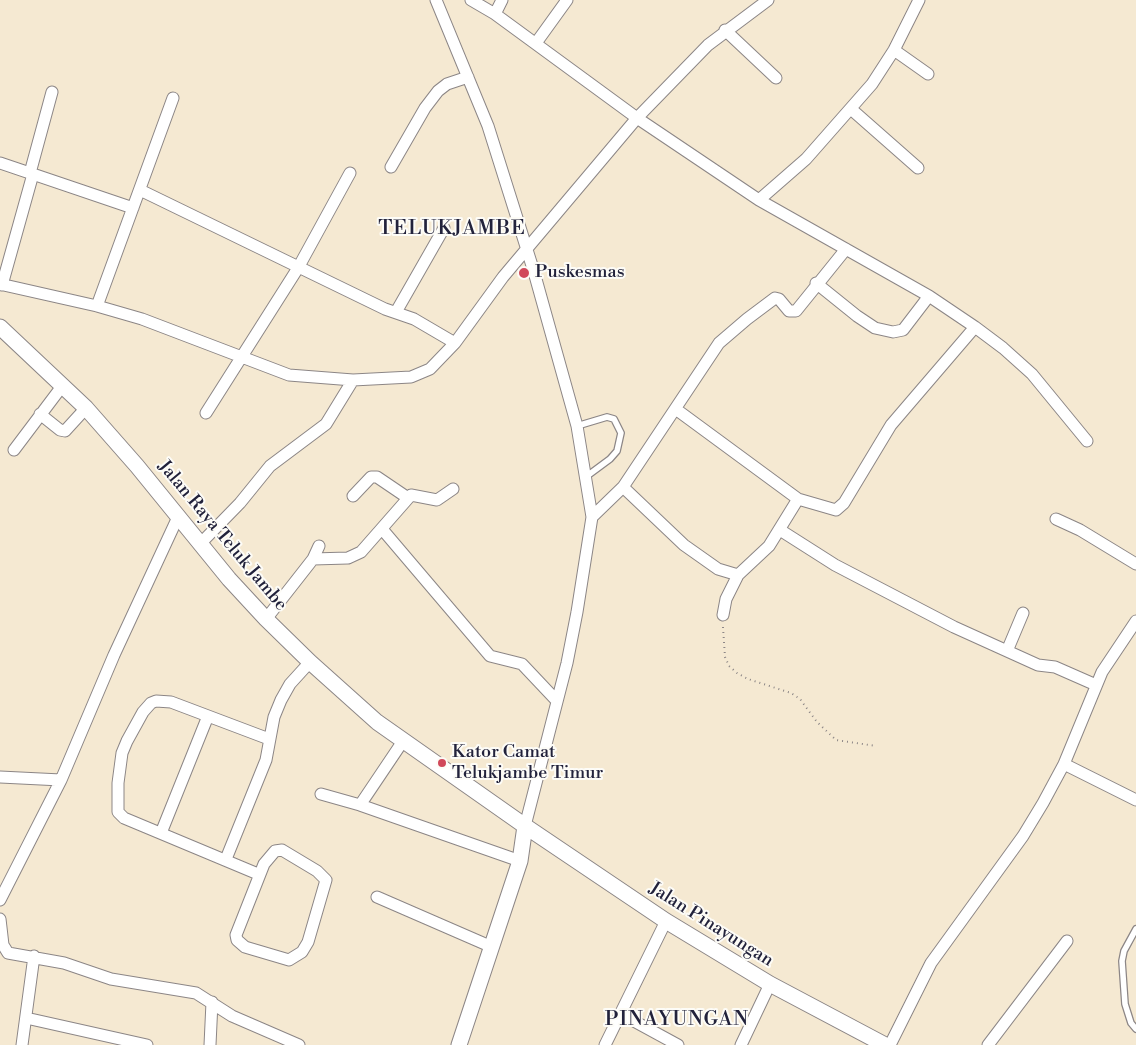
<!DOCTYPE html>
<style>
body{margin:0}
canvas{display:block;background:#f5e9d2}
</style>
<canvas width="1136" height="1045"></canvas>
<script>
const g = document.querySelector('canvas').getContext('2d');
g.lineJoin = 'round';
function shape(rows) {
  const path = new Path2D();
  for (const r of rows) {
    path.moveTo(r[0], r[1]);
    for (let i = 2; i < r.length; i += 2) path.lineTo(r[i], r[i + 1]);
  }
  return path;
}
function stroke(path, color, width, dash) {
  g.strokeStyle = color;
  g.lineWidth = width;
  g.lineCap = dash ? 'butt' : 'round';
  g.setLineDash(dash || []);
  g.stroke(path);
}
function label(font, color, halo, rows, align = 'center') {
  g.font = font + ' "Libre Bodoni",serif';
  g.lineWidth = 4;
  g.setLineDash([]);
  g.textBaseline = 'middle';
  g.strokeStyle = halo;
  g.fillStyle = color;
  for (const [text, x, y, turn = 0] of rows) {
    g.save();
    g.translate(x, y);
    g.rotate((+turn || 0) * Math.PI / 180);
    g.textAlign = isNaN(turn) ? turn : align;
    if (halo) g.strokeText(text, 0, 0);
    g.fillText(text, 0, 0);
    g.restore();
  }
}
const path = shape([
 [723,627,725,657,729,666,737,673,748,679,791,693,800,699,817,722,836,740,876,746]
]);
const lane = shape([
 [577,426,607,417,614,419,621,433,617,451,610,459,587,476],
 [1136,929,1124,951,1122,961,1125,1004,1131,1023,1136,1029]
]);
const street = shape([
 [436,0,488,126,534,272,577,426,592,517,577,612,567,663,525,826],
 [471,0,495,14,637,118,759,200,929,296,975,327,1003,348,1032,374,1087,441],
 [495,14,502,0],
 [725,30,776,78],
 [536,43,567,0],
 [894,50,928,74],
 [851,109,918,168],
 [0,163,133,208],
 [391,167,425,108,438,91,447,84,468,77],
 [30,173,52,92],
 [140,190,385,309,414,319,455,343],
 [759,200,806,159,872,84,894,50,919,0],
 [816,283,857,316,875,328,893,332,903,330,929,296],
 [0,284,97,306,142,319,289,375,353,380,411,377,430,369,455,343,503,277,637,118,708,45,768,0],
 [2,285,33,174],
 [97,306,173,98],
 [396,312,444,228],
 [677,410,798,499,836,510,844,503,891,425,975,327],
 [206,413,298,268,350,173],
 [40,414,60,430,65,431,86,408],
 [14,450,63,385],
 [623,487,684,545,718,569,738,575],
 [353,496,371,477,377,477,408,498],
 [592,517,623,487,719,343,747,319,775,298,779,299,789,311,796,311,846,249],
 [1056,519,1080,530,1136,564],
 [382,529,490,656,522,664,556,700],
 [780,530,835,565,954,627,1038,665,1055,667,1096,685],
 [200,544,240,503,270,466,326,424,353,380],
 [313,559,348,558,361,552,411,495,437,500,453,489],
 [723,615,726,599,738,575,769,546,798,499],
 [266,619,313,559,319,546],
 [1007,651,1023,613],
 [1064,764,1136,800],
 [0,777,61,780],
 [321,794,360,805,520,861],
 [360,805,403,741],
 [161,833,208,716],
 [282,850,317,871,326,880,308,942,302,952,289,960,245,947,237,940,236,935,264,864,275,851,282,850],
 [226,859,266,760,274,717,281,700,290,684,310,662],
 [258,874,124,818,118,812,118,783,122,753,127,741,143,712,151,703,156,701,171,702,269,739],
 [377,897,492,947],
 [0,900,61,780,114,655,178,517],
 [0,919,3,945,8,953,64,963,111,979,196,993,232,1016,299,1045],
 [621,1014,678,1045],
 [26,1018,147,1045],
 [22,1045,34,956],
 [210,1045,212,1002],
 [605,1045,666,921],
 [741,1045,770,984],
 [890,1045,931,963,1023,836,1043,803,1064,764,1102,672,1136,621],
 [988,1045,1067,941]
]);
const secondary = shape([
 [0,327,86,408,137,466,229,579,266,619,310,662,377,722,525,826,666,921,770,984,885,1045],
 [459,1045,520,861,525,826]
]);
const markers = [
 [524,273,6,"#d1495b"],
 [442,763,5,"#d1495b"]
];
const poiNames = [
 ["Puskesmas",535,273],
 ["Kator Camat",452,753],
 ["Telukjambe Timur",452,774]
];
const streetNames = [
 ["Jalan Raya Teluk Jambe",222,536,50],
 ["Jalan Pinayungan",711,925,32]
];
const quarterNames = [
 ["TELUKJAMBE",452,229],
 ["PINAYUNGAN",677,1020]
];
stroke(lane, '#8c8686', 8);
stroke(street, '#8c8686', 13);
stroke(secondary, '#8c8686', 17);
stroke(path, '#8c8686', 2, [1, 4]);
stroke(lane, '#fff', 5.5);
stroke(street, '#fff', 11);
stroke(secondary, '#fff', 15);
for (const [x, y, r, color] of markers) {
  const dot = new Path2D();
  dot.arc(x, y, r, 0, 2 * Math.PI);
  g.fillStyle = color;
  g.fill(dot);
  stroke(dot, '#fdfcf7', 2);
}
label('18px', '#22223b', '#fdfcf7', poiNames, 'left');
label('18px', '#22223b', '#fdfcf7', streetNames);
g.letterSpacing = '1px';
label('20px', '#22223b', '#fdfcf7', quarterNames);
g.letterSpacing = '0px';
</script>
